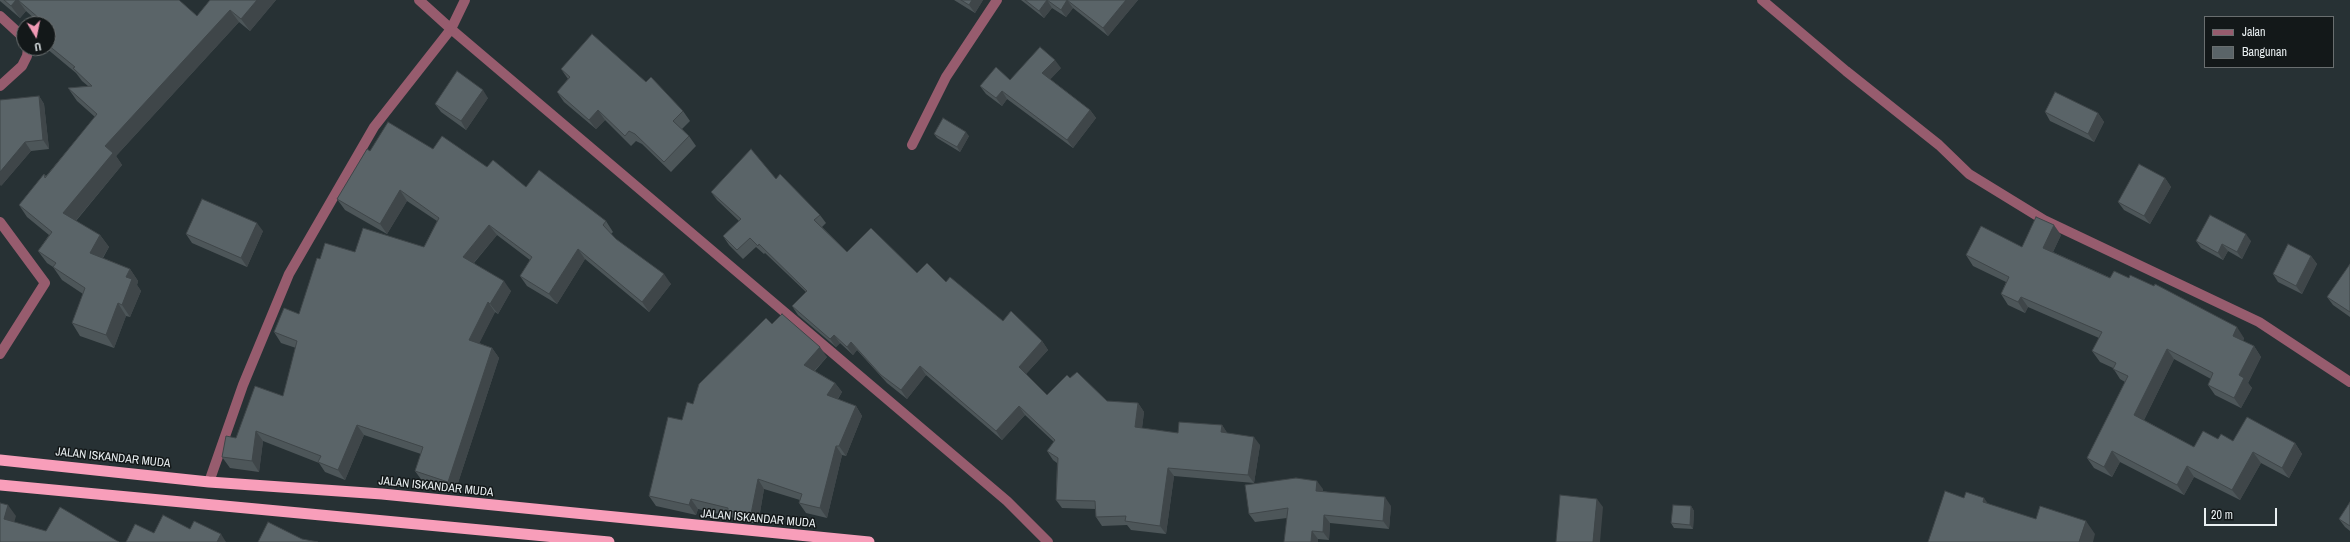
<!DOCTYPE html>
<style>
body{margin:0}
#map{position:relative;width:2350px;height:542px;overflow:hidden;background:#273134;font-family:"Archivo Narrow",sans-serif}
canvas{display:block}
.legend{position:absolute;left:2204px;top:16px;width:130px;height:52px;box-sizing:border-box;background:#131819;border:1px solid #696e6f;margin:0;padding:5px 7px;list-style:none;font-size:12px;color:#e9eff1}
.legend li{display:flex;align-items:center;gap:8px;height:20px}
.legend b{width:20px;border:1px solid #696e6f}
.north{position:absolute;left:16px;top:16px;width:40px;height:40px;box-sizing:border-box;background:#131819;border:1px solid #696e6f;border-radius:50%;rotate:170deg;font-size:11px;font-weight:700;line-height:16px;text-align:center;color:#e9eff1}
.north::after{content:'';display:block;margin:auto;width:14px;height:18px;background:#f09ab5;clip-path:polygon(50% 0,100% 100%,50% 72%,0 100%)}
.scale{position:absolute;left:2204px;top:508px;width:73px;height:18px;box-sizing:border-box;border:2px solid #e9eff1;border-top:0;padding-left:5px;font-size:12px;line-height:14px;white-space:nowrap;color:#e9eff1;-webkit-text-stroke:3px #131819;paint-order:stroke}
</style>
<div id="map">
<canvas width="2350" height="542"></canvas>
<ul class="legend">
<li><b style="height:5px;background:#975c6e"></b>Jalan</li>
<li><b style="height:11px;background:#5a6468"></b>Bangunan</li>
</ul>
<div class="north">U</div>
<div class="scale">20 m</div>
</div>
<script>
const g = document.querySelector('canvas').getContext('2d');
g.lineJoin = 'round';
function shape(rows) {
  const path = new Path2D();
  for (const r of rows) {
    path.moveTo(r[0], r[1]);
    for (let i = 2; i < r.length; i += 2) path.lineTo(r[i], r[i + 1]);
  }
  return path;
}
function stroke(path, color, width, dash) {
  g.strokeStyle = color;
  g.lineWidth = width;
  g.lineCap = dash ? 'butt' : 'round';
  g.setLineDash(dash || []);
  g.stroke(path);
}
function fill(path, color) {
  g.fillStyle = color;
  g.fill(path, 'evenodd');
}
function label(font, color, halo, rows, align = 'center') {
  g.font = font + ' "Archivo Narrow",sans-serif';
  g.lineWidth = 3;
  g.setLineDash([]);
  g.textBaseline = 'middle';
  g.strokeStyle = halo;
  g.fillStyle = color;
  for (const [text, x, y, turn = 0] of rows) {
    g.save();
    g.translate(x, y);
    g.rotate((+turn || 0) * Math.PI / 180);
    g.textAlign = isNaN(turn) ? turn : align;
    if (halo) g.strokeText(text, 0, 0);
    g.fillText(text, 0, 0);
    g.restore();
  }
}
const minor = shape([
 [419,0,451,29,1007,501,1048,542],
 [1762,0,1846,71,1939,145,1969,174,2044,220,2259,322,2350,382],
 [0,16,24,38],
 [0,86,22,66,27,56,28,48],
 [912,145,946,77,997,0],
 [0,222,45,283,0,354],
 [209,482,243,385,289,274,374,127,451,29,465,0]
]);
const trunk = shape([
 [0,460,209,482,382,494,869,542],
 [0,485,609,542]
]);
const wall = shape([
 [0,0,179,0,197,16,210,0,276,0,250,31,239,22,116,156,122,165,76,221,100,235,109,247,103,258,130,269,138,281,137,285,141,291,130,317,126,316,114,348,80,336,72,323,83,294,62,280,53,267,47,263,38,251,49,235,27,217,19,205,44,174,46,176,95,117,77,101,68,88,88,86,82,81,76,73,46,48,48,48,48,24,38,22,26,11,20,18,0,1],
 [954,0,983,0,975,13],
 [1021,0,1138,0,1108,36,1073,8,1066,17,1052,8,1044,18],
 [1061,68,1050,79,1090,110,1096,118,1073,148,1007,99,1002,106,986,94,980,86,1010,80],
 [561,69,646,82,683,111,690,121,682,129,689,136,696,146,671,172,642,144,636,141,631,146,605,120,596,129,564,102,557,92,568,79],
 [39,96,44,104,49,149,31,151,1,186],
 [488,98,466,130,441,112,435,104],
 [2045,112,2098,113,2104,122,2094,142,2050,121],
 [934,134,969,136,960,152,937,138],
 [433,149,487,167,526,187,606,221,613,232,611,234,616,239,671,284,649,312,585,259,557,304,527,286,520,276,530,260,497,235,474,263,511,291,498,314,495,312,479,343,492,348,499,358,455,492,423,482,415,471,421,454,364,435,345,480,325,472,319,463,263,441,259,472,230,468,222,457,236,438,283,396,296,348,281,343,274,332,299,314,320,259,355,252,424,247,437,221,407,201,387,234,345,210,337,199,370,151],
 [2165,178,2171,187,2150,224,2124,210,2118,202],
 [776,179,820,215,826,223,822,227,847,252,946,282,1003,321,1042,341,1048,350,1026,374,1047,395,1070,378,1107,401,1138,403,1144,412,1142,428,1178,433,1222,425,1227,433,1260,445,1254,483,1174,476,1166,534,1131,530,1127,525,1102,526,1096,517,1096,509,1062,508,1056,500,1057,463,1053,460,1047,451,1054,442,1025,415,1002,440,926,375,907,399,887,383,857,350,853,355,840,343,836,347,798,315,792,306,806,292,765,253,764,254,756,247,743,259,729,245,723,236,739,221,717,200,711,192],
 [263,231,247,267,192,243,186,234],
 [2061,235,2053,252,2244,338,2243,341,2254,346,2261,357,2248,383,2252,388,2241,408,2215,395,2208,385,2211,379,2174,359,2144,420,2194,447,2218,439,2233,441,2295,443,2302,454,2289,478,2261,463,2240,500,2194,477,2184,495,2120,462,2112,477,2094,468,2087,458,2125,382,2120,379,2113,368,2100,362,2092,351,2099,338,2028,307,2025,313,2008,305,2001,294,2006,282,1973,266,1966,255,2022,247],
 [2196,241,2251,241,2242,259,2228,251,2223,260,2201,248],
 [2311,256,2317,264,2302,294,2278,282,2273,274],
 [2350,264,2350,317,2333,305,2327,297],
 [772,324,827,357,815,371,835,383,842,392,838,399,856,406,862,416,846,456,842,455,827,518,806,513,799,503,800,500,764,489,758,524,735,520,732,517,698,509,696,515,656,506,649,496,682,420,693,404],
 [1323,489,1323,491,1391,506,1389,529,1330,523,1329,540,1318,539,1318,542,1284,542,1287,518,1255,522,1249,514],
 [2350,502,2350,531,2345,527,2339,519],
 [1691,506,1694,511,1693,529,1674,528,1671,523]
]);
const shadedWall = shape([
 [16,0,18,0,26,11,20,18,11,6],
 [257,0,276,0,250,31,241,19],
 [972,0,983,0,975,13,969,5],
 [1047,0,1052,8,1044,18,1039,11],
 [1067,0,1073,8,1066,17,1061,10],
 [1126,0,1138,0,1108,36,1103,28],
 [230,10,239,22,116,156,122,165,72,225,63,213,105,146],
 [1055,60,1061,68,1048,82,1042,73],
 [483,90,488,98,466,130,461,121],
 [1002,91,1007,99,1002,106,996,98],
 [39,96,44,104,49,149,43,140],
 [598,110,605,120,596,129,589,120],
 [1090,110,1096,118,1073,148,1067,140],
 [2098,113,2104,122,2094,142,2088,134],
 [966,132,969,136,960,152,957,147],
 [25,142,31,151,1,186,0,185,0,172],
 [2165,178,2171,187,2150,224,2144,216],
 [400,190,407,201,387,234,380,224],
 [257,223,263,231,247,267,241,258],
 [489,225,497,235,470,267,463,257],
 [2054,225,2061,235,2050,258,2043,248],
 [2246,234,2251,241,2242,259,2237,252],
 [100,235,109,247,98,265,90,253],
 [2222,244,2228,251,2223,260,2218,253],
 [578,249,585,259,557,304,549,294],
 [2311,256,2317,264,2302,294,2296,286],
 [130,269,138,281,137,285,141,291,130,317,122,305,126,277],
 [664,274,671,284,649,312,642,302],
 [504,281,511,291,498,314,490,304],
 [2021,297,2028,307,2025,313,2018,302],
 [488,302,495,312,476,350,469,340],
 [118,303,126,316,114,348,106,335],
 [2237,327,2244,338,2240,347,2233,336],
 [834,335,840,343,836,347,830,339],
 [1042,341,1048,350,1025,375,1019,367],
 [851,342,857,350,853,355,847,347],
 [2254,346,2261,357,2248,383,2252,388,2241,408,2234,398,2239,375],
 [820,347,827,357,811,374,804,365],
 [492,348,499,358,455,492,448,482],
 [2167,349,2174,359,2141,426,2134,415],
 [920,366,926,375,907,399,901,390],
 [835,383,842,392,834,404,827,395],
 [1138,403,1144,412,1141,435,1135,427],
 [856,406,862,416,846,456,839,446],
 [1019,406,1025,415,1002,440,996,431],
 [357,425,364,435,345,480,338,470],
 [1222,425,1228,434,1221,432],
 [256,431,263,441,259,472,252,461],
 [1254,437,1260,445,1254,483,1248,475],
 [2295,443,2302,454,2289,478,2282,468],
 [836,446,842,455,827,518,820,508],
 [2112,451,2120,462,2112,477,2104,467],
 [2253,452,2261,463,2240,500,2232,490],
 [2187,466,2194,477,2184,495,2177,485],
 [1168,468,1174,476,1166,534,1160,526],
 [758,479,764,489,758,524,751,514],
 [1317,481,1323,489,1322,499,1316,491],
 [1385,497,1391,506,1389,529,1383,521],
 [1984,498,1994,512,1983,502],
 [691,499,698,509,696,515,689,505],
 [1597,499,1603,507,1600,542,1593,542],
 [8,505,16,516,12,530,4,519],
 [1691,506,1694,511,1693,529,1690,525],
 [1324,515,1330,523,1329,540,1323,532],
 [2086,521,2095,534,2093,542,2079,542],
 [1312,531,1318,539,1318,542,1311,542],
 [221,534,226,542,217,542]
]);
const building = shape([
 [4,0,16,0,11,6,4,0],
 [18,0,179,0,197,16,210,0,257,0,241,19,230,10,105,146,113,153,63,213,100,235,90,253,130,269,126,277,132,279,122,305,118,303,106,335,72,323,85,288,53,267,56,263,38,251,52,232,19,205,44,174,45,178,97,114,68,88,92,86,73,68,75,67,48,45,48,24,36,24,40,19,18,0],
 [961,0,972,0,969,5,961,0],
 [1025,0,1126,0,1103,28,1067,0,1061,10,1047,0,1039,11,1025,0],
 [592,34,646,82,651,77,683,111,673,121,689,136,664,162,635,134,629,131,625,136,598,110,589,120,557,92,570,77,561,69,592,34],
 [1040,47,1055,60,1042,73,1090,110,1067,140,1002,91,996,98,980,86,996,67,1010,80,1040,47],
 [457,71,483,90,461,121,435,104,457,71],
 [2055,92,2098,113,2088,134,2045,112,2055,92],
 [39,96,43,140,25,142,0,172,0,100,39,96],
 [943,118,966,132,957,147,934,134,943,118],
 [388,122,433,149,442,136,487,167,493,160,526,187,539,170,606,221,603,225,616,239,664,274,642,302,578,249,549,294,520,276,532,257,489,225,463,257,504,281,490,304,488,302,469,340,492,348,448,482,415,471,423,447,357,425,338,470,318,462,321,456,256,431,252,461,222,457,226,436,236,438,255,386,283,396,297,341,274,332,284,308,299,314,317,258,320,259,325,243,355,252,363,228,424,247,439,218,400,190,380,224,337,199,367,149,370,151,388,122],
 [751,149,776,179,780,174,820,215,814,220,847,252,871,228,917,273,927,263,946,282,950,277,1003,321,1011,311,1042,341,1019,367,1047,395,1067,375,1070,378,1077,372,1107,401,1138,403,1135,427,1178,433,1179,422,1222,425,1221,432,1254,437,1248,475,1168,468,1160,526,1125,521,1126,516,1096,517,1095,501,1056,500,1058,458,1047,451,1055,440,1019,406,996,431,920,366,901,390,881,375,851,342,847,347,834,335,830,339,792,306,807,291,759,244,758,246,750,238,737,250,723,236,741,219,711,192,751,149],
 [2139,164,2165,178,2144,216,2118,202,2139,164],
 [202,199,257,223,241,258,186,234,202,199],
 [2210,215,2246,234,2237,252,2222,244,2218,253,2196,241,2210,215],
 [2036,217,2054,225,2043,248,2110,278,2114,271,2129,278,2130,275,2154,286,2155,284,2237,327,2233,336,2254,346,2239,375,2244,378,2234,398,2208,385,2213,373,2167,349,2134,415,2194,447,2203,431,2218,439,2221,434,2233,441,2247,417,2295,443,2282,468,2253,452,2232,490,2187,466,2177,485,2112,451,2104,467,2087,458,2128,376,2113,369,2116,363,2092,351,2102,332,2021,297,2018,302,2001,294,2009,277,1966,255,1981,226,2022,247,2036,217],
 [2288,244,2311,256,2296,286,2273,274,2288,244],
 [2350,264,2350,312,2327,297,2350,264],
 [782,314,820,347,804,365,835,383,827,395,856,406,839,446,836,446,820,508,799,503,802,494,758,479,751,514,728,511,728,508,691,499,689,505,649,496,668,417,682,420,687,402,693,404,699,384,766,318,772,324,782,314],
 [1296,478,1317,481,1316,491,1385,497,1383,521,1324,515,1323,532,1312,531,1311,542,1284,542,1288,508,1249,514,1245,485,1296,478],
 [1945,491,1964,498,1966,492,1984,498,1983,502,2036,519,2040,506,2086,521,2079,542,1928,542,1945,491],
 [1560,495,1597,499,1593,542,1556,542,1560,495],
 [2350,502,2350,526,2339,519,2350,502],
 [0,503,8,505,4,519,46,531,60,507,119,542,0,542,0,503],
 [1673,505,1691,506,1690,525,1671,523,1673,505],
 [163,515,190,529,194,521,221,534,217,542,126,542,135,524,154,533,163,515],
 [268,522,302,539,318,542,258,542,268,522]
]);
const streetNames = [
 ["JALAN ISKANDAR MUDA",113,458,6],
 ["JALAN ISKANDAR MUDA",436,487,6],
 ["JALAN ISKANDAR MUDA",758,519,5]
];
stroke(minor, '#975c6e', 10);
stroke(trunk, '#f89eba', 11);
fill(wall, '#4d5659');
fill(shadedWall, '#3f4649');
fill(building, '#5a6468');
stroke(building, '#3f4649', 1);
label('12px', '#e9eff1', '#131819', streetNames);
</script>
